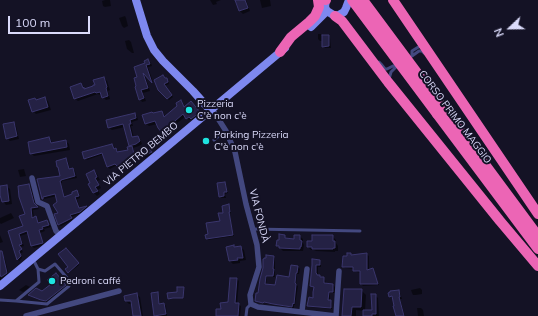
<!DOCTYPE html>
<meta charset="utf-8">
<style>
body{margin:0}
#map{position:relative;width:538px;height:316px;overflow:hidden;background:#141225;font-family:Mulish,sans-serif}
canvas{display:block}
.north{position:absolute;left:490px;top:8px;width:40px;height:40px;-webkit-text-stroke:3px #141225;paint-order:stroke;rotate:248deg;font-size:11px;font-weight:700;line-height:16px;text-align:center;color:#dbdbfb}
.north::after{content:'';display:block;margin:auto;width:14px;height:18px;background:#dbdbfb;clip-path:polygon(50% 0,100% 100%,50% 72%,0 100%)}
.scale{position:absolute;left:8px;top:16px;width:82px;height:18px;box-sizing:border-box;border:2px solid #dbdbfb;border-top:0;padding-left:5px;font-size:12px;line-height:14px;white-space:nowrap;color:#dbdbfb;-webkit-text-stroke:3px #141225;paint-order:stroke}
</style>
<div id="map">
<canvas width="538" height="316"></canvas>
<div class="north">N</div>
<div class="scale">100 m</div>
</div>
<script>
const g = document.querySelector('canvas').getContext('2d');
g.lineJoin = 'round';
function fill(path, color) {
  g.fillStyle = color;
  g.fill(path, 'evenodd');
}
function shape(rows) {
  const path = new Path2D();
  for (const r of rows) {
    path.moveTo(r[0], r[1]);
    for (let i = 2; i < r.length; i += 2) path.lineTo(r[i], r[i + 1]);
  }
  return path;
}
function stroke(path, color, width, dash) {
  g.strokeStyle = color;
  g.lineWidth = width;
  g.lineCap = dash ? 'butt' : 'round';
  g.setLineDash(dash || []);
  g.stroke(path);
}
function label(font, color, halo, rows, align = 'center') {
  g.font = font + ' Mulish,sans-serif';
  g.lineWidth = 4;
  g.setLineDash([]);
  g.textBaseline = 'middle';
  g.strokeStyle = halo;
  g.fillStyle = color;
  for (const [text, x, y, turn = 0] of rows) {
    g.save();
    g.translate(x, y);
    g.rotate((+turn || 0) * Math.PI / 180);
    g.textAlign = isNaN(turn) ? turn : align;
    if (halo) g.strokeText(text, 0, 0);
    g.fillText(text, 0, 0);
    g.restore();
  }
}
const shadow = shape([
 [105,0,110,0,111,6,105,7,103,6,102,1],
 [210,0,221,0,216,2,217,4,213,5],
 [236,0,246,0,250,11,243,14,240,11],
 [260,0,270,0,271,6,262,8],
 [125,16,126,18,128,26,124,28,122,26,119,18],
 [318,34,321,34,323,36,329,36,330,38,331,48,325,48,323,46,323,41,320,41,318,39],
 [129,40,131,42,134,53,132,53,127,49,125,41],
 [148,60,151,63,152,66,148,67,153,82,144,72,150,91,143,93,146,101,142,102,140,99,139,77],
 [104,78,107,81,110,90,108,91,110,99,106,100,103,97,102,95,100,95,98,94,78,101,74,98,81,84,84,87,85,90,94,87],
 [165,79,166,79,168,81,169,84,164,86,173,97,169,100,159,90],
 [45,98,48,101,51,110,36,114,33,111,35,99,36,100],
 [181,102,185,108,193,105,201,115,194,121,191,119,189,120,186,116,170,129,172,132,166,136,159,128,157,124,149,126,146,124,153,114,161,112,164,114,165,118,178,106],
 [134,114,137,116,138,120,132,122,133,126,131,126,134,138,137,137,140,139,142,144,139,146,133,148,135,154,139,155,150,150,153,154,136,162,133,159,121,169,117,165,110,169,108,167,104,154,87,160,85,158,112,145,114,146,115,150,116,149,118,151,118,153,129,151,132,147,130,145,125,127,112,130,109,128,107,121],
 [13,123,16,126,19,139,10,141,7,138],
 [49,138,52,142,53,144,66,141,69,144,70,150,34,156,31,153],
 [66,159,68,161,70,170,73,169,75,171,77,178,62,181,62,183,61,183,65,198,77,191,79,193,80,198,77,199,80,209,87,207,88,208,82,213,71,217,73,220,61,226,59,225,56,215,59,213,59,203,57,196,44,199,44,200,43,198,38,180,61,177],
 [24,169,26,176,20,177,18,170],
 [93,171,97,174,100,180,97,181,101,188,98,190,100,194,97,196,94,193,92,183],
 [224,183,226,185,228,193,225,194,226,198,222,198,220,196],
 [29,185,31,187,36,206,39,209,33,210,34,218,36,217,38,220,39,224,47,221,49,223,51,227,44,229,45,231,40,233,44,245,34,248,32,246,29,233,20,236,24,246,20,247,23,252,20,254,22,258,19,261,18,259,10,232,24,227],
 [6,186,10,189,12,204,6,205,3,201,0,194,0,187],
 [228,206,230,207,231,213,229,214,234,236,208,240,207,238,221,222],
 [11,213,14,218,1,224,0,223,0,218],
 [0,235,3,242,0,243],
 [284,236,287,239,295,240,299,236,303,239,303,243,304,245,303,251,283,251,281,249,277,246],
 [332,236,336,240,336,243,338,246,338,251,335,251,335,252,316,251,314,250,311,250,308,247,313,242],
 [234,246,235,248,240,247,244,250,246,260,240,261,240,263,233,264,230,261],
 [66,249,79,265,69,273,66,269,69,267],
 [351,254,352,256,366,254,369,256,369,270,372,269,374,272,379,285,363,286,361,284,361,273,357,272,354,270,354,269,345,268,343,266,347,257],
 [0,255,5,259,9,276,0,281],
 [273,257,275,258,275,277,267,277,266,285,276,286,290,278,292,266,298,267,300,269,299,274,297,274,296,285,298,286,295,305,294,305,294,308,258,302,256,301,259,295,261,279],
 [319,260,321,263,321,267,318,267,318,276,320,276,325,280,326,284,333,285,335,287,335,293,330,293,330,301,332,303,332,309,310,307,308,305,314,299,315,288,311,286,313,265],
 [56,274,66,287,48,302,43,301,30,295,43,292,52,284],
 [237,279,239,281,237,304,241,306,240,316,217,316,229,303],
 [26,285,30,287,23,292,19,290],
 [420,288,422,290,422,294,416,295,413,295,412,293,411,290],
 [361,290,366,295,365,311,373,310,375,295,378,298,379,316,364,316,364,311,356,310,356,316,343,316],
 [398,291,400,293,402,299,400,299,405,316,397,316,393,298,392,298,390,296],
 [157,293,159,295,160,305,164,304,166,306,167,316,155,316,152,294],
 [136,294,140,297,143,316,135,316,132,304,129,304,126,301],
 [417,308,421,308,423,310,424,316,418,316]
]);
const building = shape([
 [235,0,245,0,248,8,239,11,235,0],
 [322,35,329,35,329,46,322,47,322,35],
 [148,59,150,64,146,65,152,83,143,73,148,88,141,90,144,98,139,100,135,87,136,86,134,78,137,77,134,67,145,63,144,61,148,59],
 [163,75,165,78,167,78,168,82,164,84,172,95,167,99,158,90,154,80,163,75],
 [104,77,107,87,106,88,108,96,102,98,100,92,96,93,95,92,74,99,70,87,81,83,83,88,84,87,84,89,93,86,93,85,95,85,93,80,104,77],
 [45,97,48,107,32,112,28,100,35,98,36,100,45,97],
 [181,100,184,107,191,101,200,112,191,119,189,117,186,119,183,114,168,127,170,129,163,134,158,128,155,121,145,124,142,115,152,112,153,113,162,111,164,117,177,106,176,103,181,100],
 [135,113,136,118,130,120,131,124,129,124,132,137,138,136,140,141,136,144,129,146,123,124,108,128,106,120,135,113],
 [14,122,17,136,6,139,3,124,14,122],
 [49,137,51,143,66,140,67,147,30,154,28,142,49,137],
 [112,144,114,149,116,148,117,152,128,150,127,147,132,146,134,154,139,152,139,154,150,149,152,152,133,161,131,158,119,168,115,164,107,167,102,153,84,159,82,152,112,144],
 [66,158,69,169,73,168,75,176,61,180,61,181,60,181,64,197,72,194,72,192,77,190,79,196,75,197,79,208,87,206,80,212,70,215,72,218,58,225,54,214,58,213,53,205,57,202,55,194,43,197,43,199,42,199,37,179,60,176,58,167,57,167,56,161,66,158],
 [94,170,97,177,95,178,99,185,95,187,98,191,93,193,88,184,90,183,86,174,94,170],
 [225,182,227,192,224,192,224,196,219,197,217,183,225,182],
 [29,184,34,203,38,207,31,208,32,218,36,216,38,223,47,220,49,225,42,227,43,229,39,230,43,243,31,246,27,231,19,234,22,244,19,245,22,249,19,251,21,256,17,260,8,231,23,226,19,216,25,214,19,197,18,186,29,184],
 [7,185,9,201,2,202,0,195,0,186,7,185],
 [229,204,230,212,229,212,233,235,206,239,205,235,208,234,206,223,220,221,218,213,223,213,222,206,229,204],
 [279,234,285,235,285,238,294,239,294,235,300,235,300,240,302,241,301,247,300,247,300,249,279,248,279,246,276,246,277,240,279,240,279,234],
 [312,235,333,235,333,241,335,241,335,248,333,248,333,249,312,249,312,247,307,247,307,241,312,241,312,235],
 [234,245,234,247,241,246,243,258,237,258,238,260,229,261,226,247,234,245],
 [66,248,79,263,68,273,65,269,68,267,58,254,66,248],
 [0,251,2,251,7,273,1,277,0,274,0,251],
 [347,253,351,253,351,255,367,253,367,270,373,268,378,284,360,284,360,271,353,271,353,267,342,267,343,256,347,256,347,253],
 [266,255,274,256,273,269,274,269,273,276,266,276,265,284,275,285,277,275,289,277,291,265,298,266,297,273,296,273,295,283,296,284,294,304,293,303,292,307,273,304,264,302,263,303,255,301,256,293,258,293,260,279,263,268,263,259,264,259,264,258,266,258,266,255],
 [312,259,313,259,320,260,320,265,316,265,316,273,317,274,317,275,320,275,320,277,324,277,324,283,333,284,333,292,329,292,328,300,331,300,331,308,307,306,309,297,313,298,313,292,314,287,310,286,312,265,312,259],
 [56,273,66,285,46,301,41,300,28,295,36,288,42,291,51,284,47,280,56,273],
 [230,278,237,278,235,303,239,303,238,316,216,316,216,309,221,309,220,303,228,302,230,278],
 [177,287,184,287,183,298,173,298,168,299,167,293,177,292,177,287],
 [344,289,362,289,361,307,352,307,351,316,342,316,344,289],
 [399,290,400,297,399,297,404,316,396,316,393,306,394,306,392,296,389,297,388,293,390,292,390,291,399,290],
 [158,292,159,304,164,303,166,314,154,316,151,293,158,292],
 [137,293,141,316,133,316,131,301,125,301,124,296,137,293],
 [371,294,376,294,376,314,372,314,372,316,363,316,363,310,372,310,371,294]
]);
const lane = shape([
 [420,44,420,46,412,51,412,56,419,51,422,51,424,53],
 [377,63,379,62,381,64,385,69,387,69,393,66,398,65,391,72,389,79],
 [214,140,221,134,226,131],
 [253,229,360,231],
 [0,300,16,301,39,282,38,269,33,259],
 [16,301,47,304,69,286,68,279,55,264,45,271,38,269],
 [246,316,247,308,251,304]
]);
const street = shape([
 [212,109,226,131,235,152,246,204,257,245,259,267,250,295,251,304,258,307,336,316],
 [32,178,38,202,47,206,56,231,60,235],
 [302,311,307,269],
 [26,316,119,291],
 [336,316,339,271]
]);
const secondary = shape([
 [136,0,147,36,154,50,163,61,193,91,210,110],
 [326,0,325,7,327,11,335,16,339,15,344,12,346,8,349,0],
 [311,27,327,11],
 [0,286,285,48]
]);
const highway = shape([
 [325,0,326,0],
 [393,0,538,214],
 [335,16,342,21,388,82,500,221,538,266],
 [280,52,291,37,309,22,315,16,319,7,318,0],
 [444,109,538,236],
 [437,114,538,249]
]);
const highwayBridge = shape([
 [352,0,437,114],
 [363,0,444,109]
]);
const markers = [
 [189,110,4,"#1ee3e0"],
 [206,141,4,"#1ee3e0"],
 [52,281,4,"#1ee3e0"]
];
const poiNames = [
 ["Pizzeria",197,104],
 ["C'è non c'è",197,116],
 ["Parking Pizzeria",214,135],
 ["C'è non c'è",214,147],
 ["Pedroni caffé",60,281]
];
const streetNames = [
 ["CORSO PRIMO MAGGIO",455,117,53],
 ["VIA PIETRO BEMBO",141,154,-40],
 ["VIA FONDÀ",259,216,76]
];
fill(shadow, '#0007');
fill(building, '#242144');
stroke(building, '#3a366d', 1);
stroke(lane, '#43487f', 3);
stroke(street, '#43487f', 5.5);
stroke(secondary, '#7e88ef', 8);
stroke(highway, '#ec65b5', 10);
stroke(highwayBridge, '#ec65b5', 10);
for (const [x, y, r, color] of markers) {
  const dot = new Path2D();
  dot.arc(x, y, r, 0, 2 * Math.PI);
  g.fillStyle = color;
  g.fill(dot);
  stroke(dot, '#141225', 1.5);
}
label('10px', '#dbdbfb', '#141225', poiNames, 'left');
label('10px', '#dbdbfb', '#141225', streetNames);
</script>
